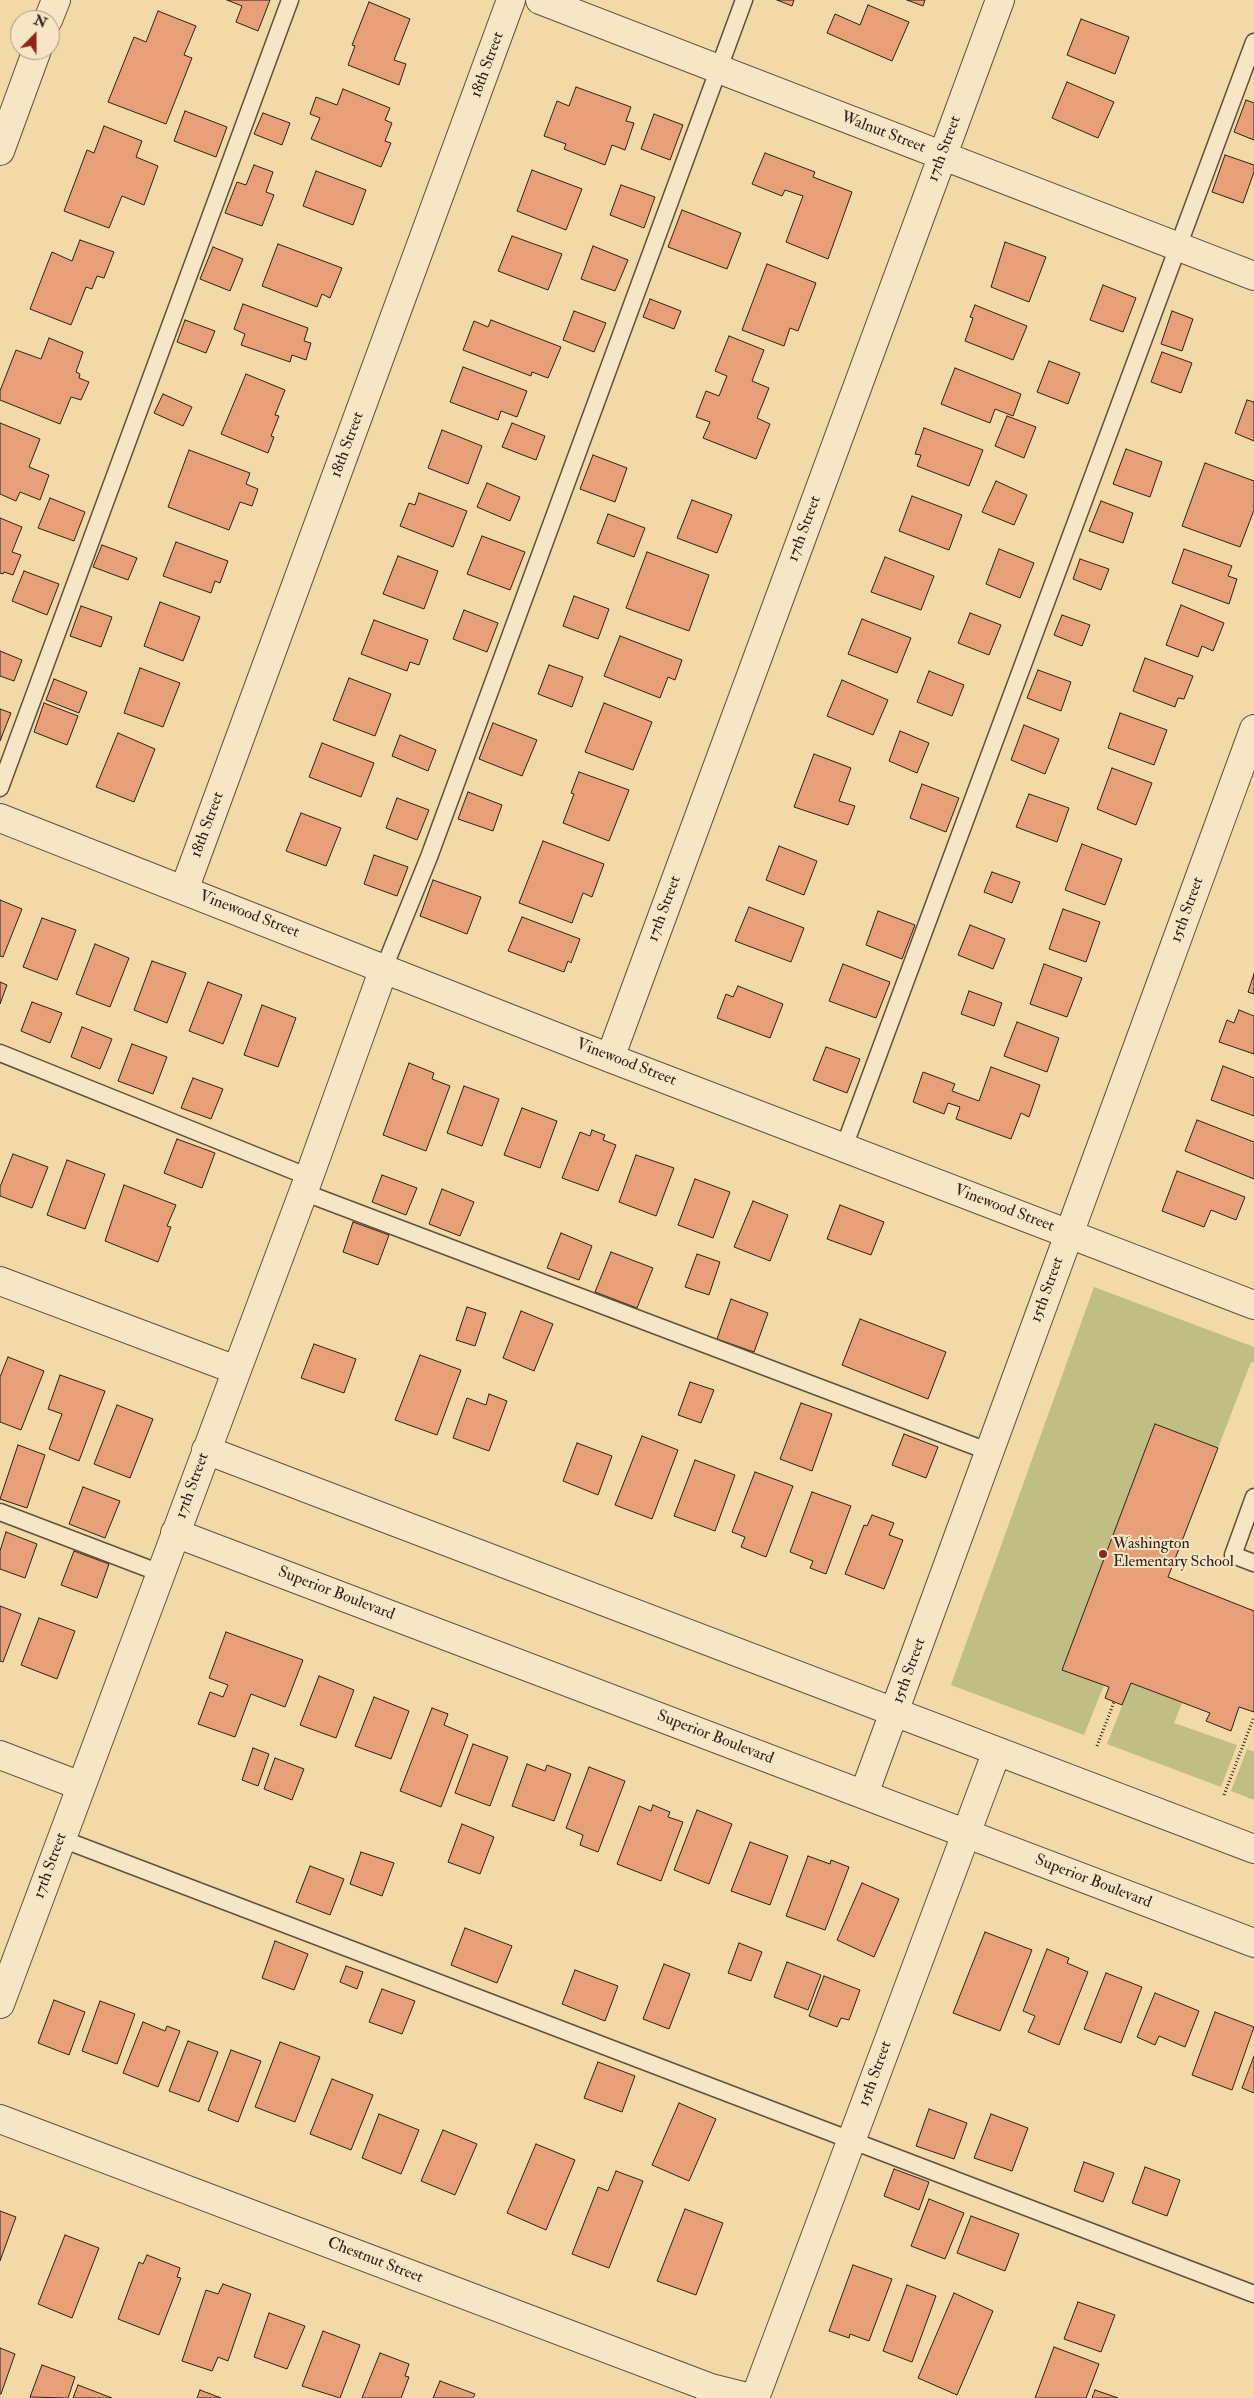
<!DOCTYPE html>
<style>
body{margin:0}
#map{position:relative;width:1254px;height:2398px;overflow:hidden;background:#f3d9a8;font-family:"IM FELL Double Pica",serif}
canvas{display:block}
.north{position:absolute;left:10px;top:10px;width:50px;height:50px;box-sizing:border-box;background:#f7e6c6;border:1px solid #a69880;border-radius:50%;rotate:22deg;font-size:14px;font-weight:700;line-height:20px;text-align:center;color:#2c2217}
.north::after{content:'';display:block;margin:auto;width:18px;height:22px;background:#8f2418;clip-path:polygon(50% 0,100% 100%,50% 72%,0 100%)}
</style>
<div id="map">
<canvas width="1254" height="2398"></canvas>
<div class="north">N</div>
</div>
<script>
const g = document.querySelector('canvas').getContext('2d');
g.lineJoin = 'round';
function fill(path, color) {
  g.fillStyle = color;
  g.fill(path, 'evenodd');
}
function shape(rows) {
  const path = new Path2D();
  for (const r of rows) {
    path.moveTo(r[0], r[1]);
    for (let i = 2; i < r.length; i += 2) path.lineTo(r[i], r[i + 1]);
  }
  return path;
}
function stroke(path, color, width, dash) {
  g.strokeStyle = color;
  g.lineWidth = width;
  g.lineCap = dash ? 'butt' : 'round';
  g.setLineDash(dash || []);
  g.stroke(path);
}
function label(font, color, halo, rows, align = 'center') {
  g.font = font + ' "IM FELL Double Pica",serif';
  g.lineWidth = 4;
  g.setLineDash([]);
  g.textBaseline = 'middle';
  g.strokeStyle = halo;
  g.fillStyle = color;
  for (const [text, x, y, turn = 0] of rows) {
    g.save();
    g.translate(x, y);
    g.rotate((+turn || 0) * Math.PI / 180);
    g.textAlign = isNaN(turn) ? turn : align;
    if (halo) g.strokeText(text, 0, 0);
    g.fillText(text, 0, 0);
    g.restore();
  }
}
const green = shape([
 [1094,1287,1254,1347,1254,1363,1251,1362,1218,1448,1155,1424,1104,1685,1084,1735,951,1685],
 [1131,1683,1182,1703,1174,1723,1237,1745,1221,1787,1107,1744],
 [1247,1749,1254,1752,1254,1800,1231,1791]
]);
const building = shape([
 [227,0,270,0,258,31,236,22,242,6,227,0],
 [777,0,794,0,792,6,777,0],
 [907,0,925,0,923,6,907,0],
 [369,2,410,19,394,60,406,64,399,85,348,65,355,46,352,45,369,2],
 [868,5,909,22,892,61,827,33,835,14,860,25,868,5],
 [158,11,196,26,184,55,192,58,166,124,108,102,134,37,146,42,158,11],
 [1081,19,1129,37,1115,74,1067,55,1081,19],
 [1067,82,1114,102,1098,138,1052,118,1067,82],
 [576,87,631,107,626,121,634,123,625,150,612,145,605,165,564,149,566,144,544,136,557,101,569,106,576,87],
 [343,89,390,108,385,120,392,123,385,141,391,143,381,167,311,139,320,118,310,114,316,97,337,105,343,89],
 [1246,100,1254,103,1254,140,1234,132,1246,100],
 [185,111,227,127,216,157,174,141,185,111],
 [263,113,290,123,282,145,254,134,263,113],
 [654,114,683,125,670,160,641,149,654,114],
 [104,126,142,141,136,157,158,166,144,205,122,196,109,228,64,211,87,150,94,153,104,126],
 [765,153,815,172,813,177,852,192,828,259,786,242,803,196,785,190,782,196,752,184,765,153],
 [1225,155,1254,165,1254,172,1243,203,1212,192,1225,155],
 [254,165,273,172,266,192,274,195,262,226,225,213,237,182,246,185,254,165],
 [532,170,582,189,566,230,517,211,532,170],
 [316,171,366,190,353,225,303,206,316,171],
 [621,185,655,197,644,228,610,215,621,185],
 [682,210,741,233,727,269,668,247,682,210],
 [512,236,562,254,548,290,498,271,512,236],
 [80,240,114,252,104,278,97,276,92,289,86,287,71,325,30,309,52,252,72,261,80,240],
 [1005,242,1046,257,1029,302,991,287,1005,242],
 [278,244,342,268,330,298,322,294,317,307,262,286,278,244],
 [593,246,628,260,615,291,581,279,593,246],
 [213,247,243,259,230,291,200,279,213,247],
 [767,264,816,283,798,331,790,328,784,346,742,330,767,264],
 [1103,285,1136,298,1123,332,1090,320,1103,285],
 [650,299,681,311,674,329,643,317,650,299],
 [243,304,308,328,304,341,311,343,306,360,292,355,290,362,241,345,245,334,234,329,243,304],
 [975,305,1027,326,1013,360,965,341,973,318,970,317,975,305],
 [574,311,606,323,594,352,563,340,574,311],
 [1172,311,1193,319,1182,351,1161,344,1172,311],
 [185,320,215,331,206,353,177,342,185,320],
 [491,320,561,347,548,378,532,372,531,376,463,350,474,321,488,327,491,320],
 [729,336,764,350,752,381,769,388,757,418,770,424,756,459,703,438,710,422,696,417,706,391,719,396,727,376,715,371,729,336],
 [49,338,83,352,76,372,80,374,79,378,89,382,81,400,71,397,60,424,0,400,0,391,16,350,41,359,49,338],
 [1162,352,1192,363,1181,393,1151,382,1162,352],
 [1049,361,1080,373,1068,404,1037,392,1049,361],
 [463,367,527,391,517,417,501,411,498,420,450,402,463,367],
 [955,368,1021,394,1013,416,995,409,990,423,941,404,955,368],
 [246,374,285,390,275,415,279,416,271,436,274,437,268,453,221,434,246,374],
 [163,394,192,407,183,426,154,413,163,394],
 [1247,400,1254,402,1254,441,1235,433,1247,400],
 [1007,416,1036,427,1024,458,995,446,1007,416],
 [0,423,40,439,29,467,49,475,40,500,20,492,16,501,0,494,0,423],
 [512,423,545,436,536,460,502,447,512,423],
 [924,428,983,450,969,486,917,466,921,455,915,454,924,428],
 [442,430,482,446,468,484,428,468,442,430],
 [1126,449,1162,462,1150,497,1113,484,1126,449],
 [189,450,250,473,246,484,258,489,252,506,240,502,229,530,168,507,189,450],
 [593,455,627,468,615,502,580,489,593,455],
 [1205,463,1254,481,1254,510,1240,547,1182,526,1205,463],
 [996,481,1027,495,1014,525,982,512,996,481],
 [487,483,520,497,510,521,477,507,487,483],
 [419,493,467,511,453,547,400,526,409,503,415,505,419,493],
 [912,496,962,515,949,550,899,531,912,496],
 [50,498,85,512,74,541,38,528,50,498],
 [692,500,732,515,717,553,677,538,692,500],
 [1101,501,1133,513,1123,543,1089,531,1101,501],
 [608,514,645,528,634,557,597,543,608,514],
 [0,518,22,527,12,552,21,555,13,575,4,572,3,574,0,573,0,518],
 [482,536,525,552,510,590,467,574,482,536],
 [176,542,228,561,220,583,215,581,211,593,163,576,176,542],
 [102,545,137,558,128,580,93,567,102,545],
 [999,549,1034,563,1020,598,986,584,999,549],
 [1184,549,1232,566,1228,576,1237,579,1229,604,1172,583,1184,549],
 [647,552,709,575,689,631,626,608,647,552],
 [398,556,438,571,424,609,383,594,398,556],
 [885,557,934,576,921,610,871,592,885,557],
 [1080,559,1109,569,1101,590,1073,579,1080,559],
 [24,571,59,584,47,615,12,601,24,571],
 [574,596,609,609,598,639,563,626,574,596],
 [160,602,200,617,183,661,144,646,160,602],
 [1181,605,1224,623,1213,651,1202,646,1198,657,1166,645,1181,605],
 [81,606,112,617,101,647,70,636,81,606],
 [464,610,498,623,487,652,453,639,464,610],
 [970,613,1001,625,989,655,958,643,970,613],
 [1062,615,1090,625,1082,646,1054,635,1062,615],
 [862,619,911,638,897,673,848,654,862,619],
 [374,620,428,640,419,665,410,662,407,671,361,654,374,620],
 [620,636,682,660,675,680,668,677,660,698,604,676,620,636],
 [0,651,22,660,14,681,0,676,0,651],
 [1145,658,1193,676,1184,699,1178,698,1175,707,1133,691,1145,658],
 [549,665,583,677,572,707,538,694,549,665],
 [140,668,180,683,163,727,124,713,140,668],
 [1038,670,1071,682,1061,711,1027,698,1038,670],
 [929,671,964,685,952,716,917,702,929,671],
 [349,678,391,694,375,736,333,720,349,678],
 [54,679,87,692,79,713,46,700,54,679],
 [842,680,888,700,873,735,827,716,842,680],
 [44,703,78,716,67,745,34,732,44,703],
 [604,703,652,722,633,770,585,752,604,703],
 [0,709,11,713,0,741,0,709],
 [1120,713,1167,730,1154,765,1108,748,1120,713],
 [493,723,537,740,522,776,479,759,493,723],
 [1024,725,1059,739,1045,774,1011,760,1024,725],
 [900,731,929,743,917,773,889,761,900,731],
 [118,733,155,749,134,802,96,787,118,733],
 [400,735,436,750,428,771,392,756,400,735],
 [322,743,374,763,361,797,309,777,322,743],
 [814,754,851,768,839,801,855,806,848,825,794,807,814,754],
 [1112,768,1152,783,1136,825,1097,809,1112,768],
 [579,772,629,790,609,841,563,823,574,794,571,793,579,772],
 [922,784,959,798,946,832,910,818,922,784],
 [468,792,502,805,493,831,458,819,468,792],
 [1029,794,1069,808,1057,842,1016,827,1029,794],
 [397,798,429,810,417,840,386,828,397,798],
 [301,813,341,828,326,866,286,851,301,813],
 [543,841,604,864,592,897,583,893,572,923,519,903,543,841],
 [1082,844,1122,859,1105,905,1065,890,1082,844],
 [779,846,817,861,804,895,766,880,779,846],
 [374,855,408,867,397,896,364,884,374,855],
 [992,872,1020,882,1012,903,984,892,992,872],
 [433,880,481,897,467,934,420,916,433,880],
 [0,900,22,909,3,957,0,956,0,900],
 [749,907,804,928,791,962,735,941,749,907],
 [1063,909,1100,922,1086,962,1049,949,1063,909],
 [878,911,915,925,902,959,866,945,878,911],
 [522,917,580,939,571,963,568,961,564,972,508,951,522,917],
 [42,918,76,930,57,980,23,967,42,918],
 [970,925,1005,939,993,969,958,955,970,925],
 [95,944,129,958,110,1007,76,994,95,944],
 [152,961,186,973,167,1023,134,1010,152,961],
 [843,964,890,982,876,1018,829,1001,843,964],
 [1044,964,1082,978,1067,1017,1030,1004,1044,964],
 [1254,974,1254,994,1248,992,1254,974],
 [0,982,7,985,0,1004,0,982],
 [208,982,242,995,223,1044,189,1031,208,982],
 [738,986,783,1004,770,1038,717,1018,726,994,733,997,738,986],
 [969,991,1002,1003,994,1026,961,1014,969,991],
 [32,1002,62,1013,50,1043,21,1031,32,1002],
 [262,1005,296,1018,278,1067,244,1055,262,1005],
 [1239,1010,1254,1016,1254,1054,1219,1042,1227,1020,1234,1023,1239,1010],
 [1017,1022,1059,1038,1047,1072,1004,1056,1017,1022],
 [82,1027,112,1039,100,1069,71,1057,82,1027],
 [132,1044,167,1057,153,1094,118,1081,132,1044],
 [826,1047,860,1059,847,1093,813,1080,826,1047],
 [409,1063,434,1073,432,1079,450,1086,426,1151,383,1135,409,1063],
 [1223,1066,1254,1078,1254,1116,1211,1100,1223,1066],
 [991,1067,1040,1085,1029,1117,1021,1113,1011,1139,956,1119,960,1107,948,1103,944,1114,913,1102,923,1072,955,1084,952,1091,979,1101,991,1067],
 [193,1078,223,1089,211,1119,181,1108,193,1078],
 [464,1086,499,1099,482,1146,447,1133,464,1086],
 [522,1108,557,1121,540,1168,504,1155,522,1108],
 [1197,1120,1254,1142,1254,1179,1185,1151,1197,1120],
 [592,1130,605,1135,603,1140,616,1145,598,1191,562,1178,580,1132,590,1136,592,1130],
 [177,1139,215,1153,202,1188,164,1173,177,1139],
 [13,1154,48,1167,32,1208,0,1196,0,1187,13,1154],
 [636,1155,674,1168,656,1216,619,1202,636,1155],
 [67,1160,105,1174,85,1229,47,1215,67,1160],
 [1177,1171,1245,1197,1236,1220,1211,1210,1204,1227,1162,1211,1177,1171],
 [382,1175,417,1188,406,1215,372,1202,382,1175],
 [695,1179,730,1192,713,1238,678,1225,695,1179],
 [124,1185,176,1205,167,1226,171,1227,158,1262,105,1241,124,1185],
 [442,1189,474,1202,460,1236,429,1224,442,1189],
 [753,1201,788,1215,770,1261,734,1247,753,1201],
 [840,1205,884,1222,871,1255,827,1239,840,1205],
 [353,1222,389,1235,378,1265,343,1252,353,1222],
 [561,1233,592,1246,579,1280,547,1268,561,1233],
 [611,1252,653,1268,637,1308,595,1292,611,1252],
 [697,1254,720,1262,709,1295,685,1287,697,1254],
 [731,1299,768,1313,754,1352,717,1339,731,1299],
 [467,1307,486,1313,475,1346,456,1340,467,1307],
 [521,1311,553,1324,534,1371,503,1358,521,1311],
 [860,1319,946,1352,928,1399,842,1365,860,1319],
 [314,1344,356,1359,344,1393,301,1378,314,1344],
 [420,1355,461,1370,437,1435,395,1420,420,1355],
 [8,1357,44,1371,21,1430,0,1422,0,1377,8,1357],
 [60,1375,105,1391,79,1461,49,1449,62,1414,48,1409,60,1375],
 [690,1382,714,1390,701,1423,678,1415,690,1382],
 [489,1394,507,1401,489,1451,453,1438,467,1398,486,1405,489,1394],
 [801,1403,832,1414,812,1471,780,1459,801,1403],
 [117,1405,153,1419,130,1478,94,1464,117,1405],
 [1155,1424,1218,1448,1168,1577,1254,1611,1254,1712,1239,1707,1231,1731,1206,1721,1210,1713,1131,1683,1122,1705,1105,1698,1109,1687,1062,1670,1155,1424],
 [904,1434,938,1447,926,1478,892,1465,904,1434],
 [642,1436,678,1450,652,1519,615,1505,642,1436],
 [577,1443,612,1456,598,1495,563,1481,577,1443],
 [18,1445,45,1455,27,1508,0,1499,18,1445],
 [695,1460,735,1475,715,1531,674,1516,695,1460],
 [755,1472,793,1486,766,1557,741,1547,745,1537,732,1532,755,1472],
 [83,1487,120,1501,105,1538,69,1524,83,1487],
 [812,1492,851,1506,826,1574,810,1568,813,1561,790,1552,812,1492],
 [872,1515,894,1523,889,1535,903,1540,884,1589,845,1574,864,1525,867,1526,872,1515],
 [6,1532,37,1544,25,1578,0,1569,0,1551,6,1532],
 [74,1551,109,1564,97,1598,61,1585,74,1551],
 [0,1606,21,1614,3,1662,0,1661,0,1606],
 [39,1618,75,1631,57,1679,21,1665,39,1618],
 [226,1632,303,1660,285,1707,251,1694,235,1737,198,1724,210,1692,223,1697,228,1685,209,1678,226,1632],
 [319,1676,354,1690,336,1738,300,1725,319,1676],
 [374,1697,409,1711,391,1759,355,1746,374,1697],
 [432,1708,448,1714,444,1725,468,1735,441,1807,400,1791,432,1708],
 [473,1744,508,1757,490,1806,455,1793,473,1744],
 [253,1748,269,1754,258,1786,242,1780,253,1748],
 [275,1758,304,1769,292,1800,264,1789,275,1758],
 [527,1764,545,1771,547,1765,571,1774,554,1821,512,1806,527,1764],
 [589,1767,625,1781,598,1852,580,1845,583,1835,566,1828,589,1767],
 [653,1805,670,1812,668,1817,683,1822,661,1881,617,1864,639,1806,651,1811,653,1805],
 [697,1810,732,1824,709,1884,674,1870,697,1810],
 [462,1824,494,1837,480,1874,448,1862,462,1824],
 [750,1842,788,1856,770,1905,731,1891,750,1842],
 [361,1852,394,1863,382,1896,350,1884,361,1852],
 [808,1856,830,1864,831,1860,849,1867,825,1930,786,1916,808,1856],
 [310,1866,344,1879,330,1915,296,1902,310,1866],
 [862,1883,899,1899,874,1957,837,1940,862,1883],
 [465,1928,512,1946,497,1983,451,1965,465,1928],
 [985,1932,1032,1950,1000,2031,953,2013,985,1932],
 [275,1941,308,1954,294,1990,262,1978,275,1941],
 [739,1943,762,1952,751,1981,728,1973,739,1943],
 [1047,1949,1069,1958,1067,1963,1088,1972,1059,2045,1028,2032,1035,2016,1023,2011,1047,1949],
 [787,1962,821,1975,808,2010,774,1997,787,1962],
 [664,1964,690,1974,669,2029,643,2019,664,1964],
 [346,1966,363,1972,357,1989,340,1982,346,1966],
 [575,1970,618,1986,605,2021,562,2004,575,1970],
 [1106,1973,1142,1987,1121,2043,1084,2029,1106,1973],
 [824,1976,860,1990,849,2020,841,2018,837,2027,809,2016,824,1976],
 [382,1989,415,2001,402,2034,369,2022,382,1989],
 [1155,1993,1199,2011,1185,2047,1159,2036,1155,2045,1137,2037,1155,1993],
 [54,2000,85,2012,69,2055,38,2043,54,2000],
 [100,2001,135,2014,117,2064,82,2051,100,2001],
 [1215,2012,1254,2027,1232,2090,1192,2075,1215,2012],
 [143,2022,165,2031,167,2026,180,2031,158,2087,123,2073,143,2022],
 [188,2041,218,2052,199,2102,169,2091,188,2041],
 [280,2042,320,2057,295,2122,255,2107,280,2042],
 [231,2050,261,2061,238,2122,208,2110,231,2050],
 [1254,2056,1254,2093,1242,2088,1254,2056],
 [598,2062,635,2076,622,2112,584,2098,598,2062],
 [332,2079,373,2095,351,2150,310,2134,332,2079],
 [679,2103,716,2119,689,2181,652,2165,679,2103],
 [929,2109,967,2123,954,2159,916,2146,929,2109],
 [379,2114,419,2130,401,2174,362,2158,379,2114],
 [991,2114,1028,2128,1012,2171,974,2158,991,2114],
 [443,2130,477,2144,455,2195,421,2181,443,2130],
 [536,2144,575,2160,546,2230,507,2213,536,2144],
 [1084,2162,1114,2173,1103,2202,1074,2191,1084,2162],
 [1145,2167,1180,2180,1167,2216,1132,2203,1145,2167],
 [894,2169,929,2182,919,2210,884,2196,894,2169],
 [616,2171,643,2181,609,2268,572,2254,598,2187,608,2191,616,2171],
 [929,2199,964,2213,945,2259,911,2246,929,2199],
 [685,2209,723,2223,696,2295,657,2281,685,2209],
 [0,2211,16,2217,0,2261,0,2211],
 [971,2216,1019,2234,1005,2271,957,2253,971,2216],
 [65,2235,99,2248,72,2318,38,2304,65,2235],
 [147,2255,180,2268,177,2277,181,2278,159,2335,118,2319,139,2262,143,2264,147,2255],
 [853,2265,892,2279,869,2341,850,2334,849,2338,829,2331,853,2265],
 [223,2284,251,2294,228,2361,218,2357,212,2371,182,2361,206,2290,218,2294,223,2284],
 [907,2285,936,2296,912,2362,883,2351,907,2285],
 [954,2293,993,2311,957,2395,918,2378,954,2293],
 [1078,2302,1115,2315,1101,2352,1064,2339,1078,2302],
 [269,2313,305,2326,287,2369,254,2357,269,2313],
 [323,2331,360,2345,340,2398,302,2386,323,2331],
 [1054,2347,1099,2364,1086,2398,1035,2398,1054,2347],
 [0,2348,15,2354,1,2394,0,2394,0,2348],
 [380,2353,409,2364,405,2376,409,2377,401,2398,362,2398,380,2353],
 [42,2365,75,2377,68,2398,30,2397,42,2365],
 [440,2381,475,2394,473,2398,433,2398,440,2381],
 [78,2385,112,2398,73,2398,78,2385],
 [200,2390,221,2398,197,2398,200,2390],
 [1095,2390,1118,2398,1092,2398,1095,2390]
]);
const path = shape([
 [1097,1746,1114,1702],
 [1224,1795,1254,1717]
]);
const service = shape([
 [0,788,290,0],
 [384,968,429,857,744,0],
 [0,1053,309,1177],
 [844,1147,1254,42],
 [303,1192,990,1452],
 [1254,1497,1233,1555,1254,1563],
 [0,1512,160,1573],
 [62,1839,1254,2294]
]);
const minor = shape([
 [540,0,1254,276],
 [48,20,56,0],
 [0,151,37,50],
 [0,818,610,1058,1254,1305],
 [184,890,511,0],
 [610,1058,1000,0],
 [0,1281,236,1370],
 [206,1450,1254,1849],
 [175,1533,1254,1943],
 [0,1755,81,1786],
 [864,1794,1254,729],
 [0,2004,309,1177,384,968],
 [0,2119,711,2388,751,2398],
 [755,2398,997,1751]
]);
const markers = [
 [1103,1554,5,"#8f2418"]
];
const streetNames = [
 ["18th Street",488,65,-70],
 ["Walnut Street",883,133,21],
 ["17th Street",945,149,-70],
 ["18th Street",348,445,-70],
 ["17th Street",805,529,-70],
 ["18th Street",208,825,-70],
 ["17th Street",665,909,-70],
 ["15th Street",1188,910,-70],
 ["Vinewood Street",249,915,21],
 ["Vinewood Street",626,1063,21],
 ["Vinewood Street",1004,1209,21],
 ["15th Street",1048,1290,-70],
 ["17th Street",193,1486,-70],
 ["Superior Boulevard",336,1594,21],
 ["15th Street",910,1671,-70],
 ["Superior Boulevard",715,1738,21],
 ["17th Street",51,1866,-70],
 ["Superior Boulevard",1093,1882,21],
 ["15th Street",876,2074,-70],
 ["Chestnut Street",375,2261,21]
];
const poiNames = [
 ["Washington",1113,1545],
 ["Elementary School",1113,1563]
];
fill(green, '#c0be84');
fill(building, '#e69f76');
stroke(building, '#2c2217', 1);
stroke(service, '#5e503b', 19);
stroke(minor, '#5e503b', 30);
stroke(path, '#2c2217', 3, [1, 2.5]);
stroke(service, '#f7e6c6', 16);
stroke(minor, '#f7e6c6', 28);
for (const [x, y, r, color] of markers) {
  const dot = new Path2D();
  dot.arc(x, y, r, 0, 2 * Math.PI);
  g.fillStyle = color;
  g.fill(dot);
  stroke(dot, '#f7e6c6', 2);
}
label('16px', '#2c2217', '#f7e6c6', streetNames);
label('16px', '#2c2217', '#f7e6c6', poiNames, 'left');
</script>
